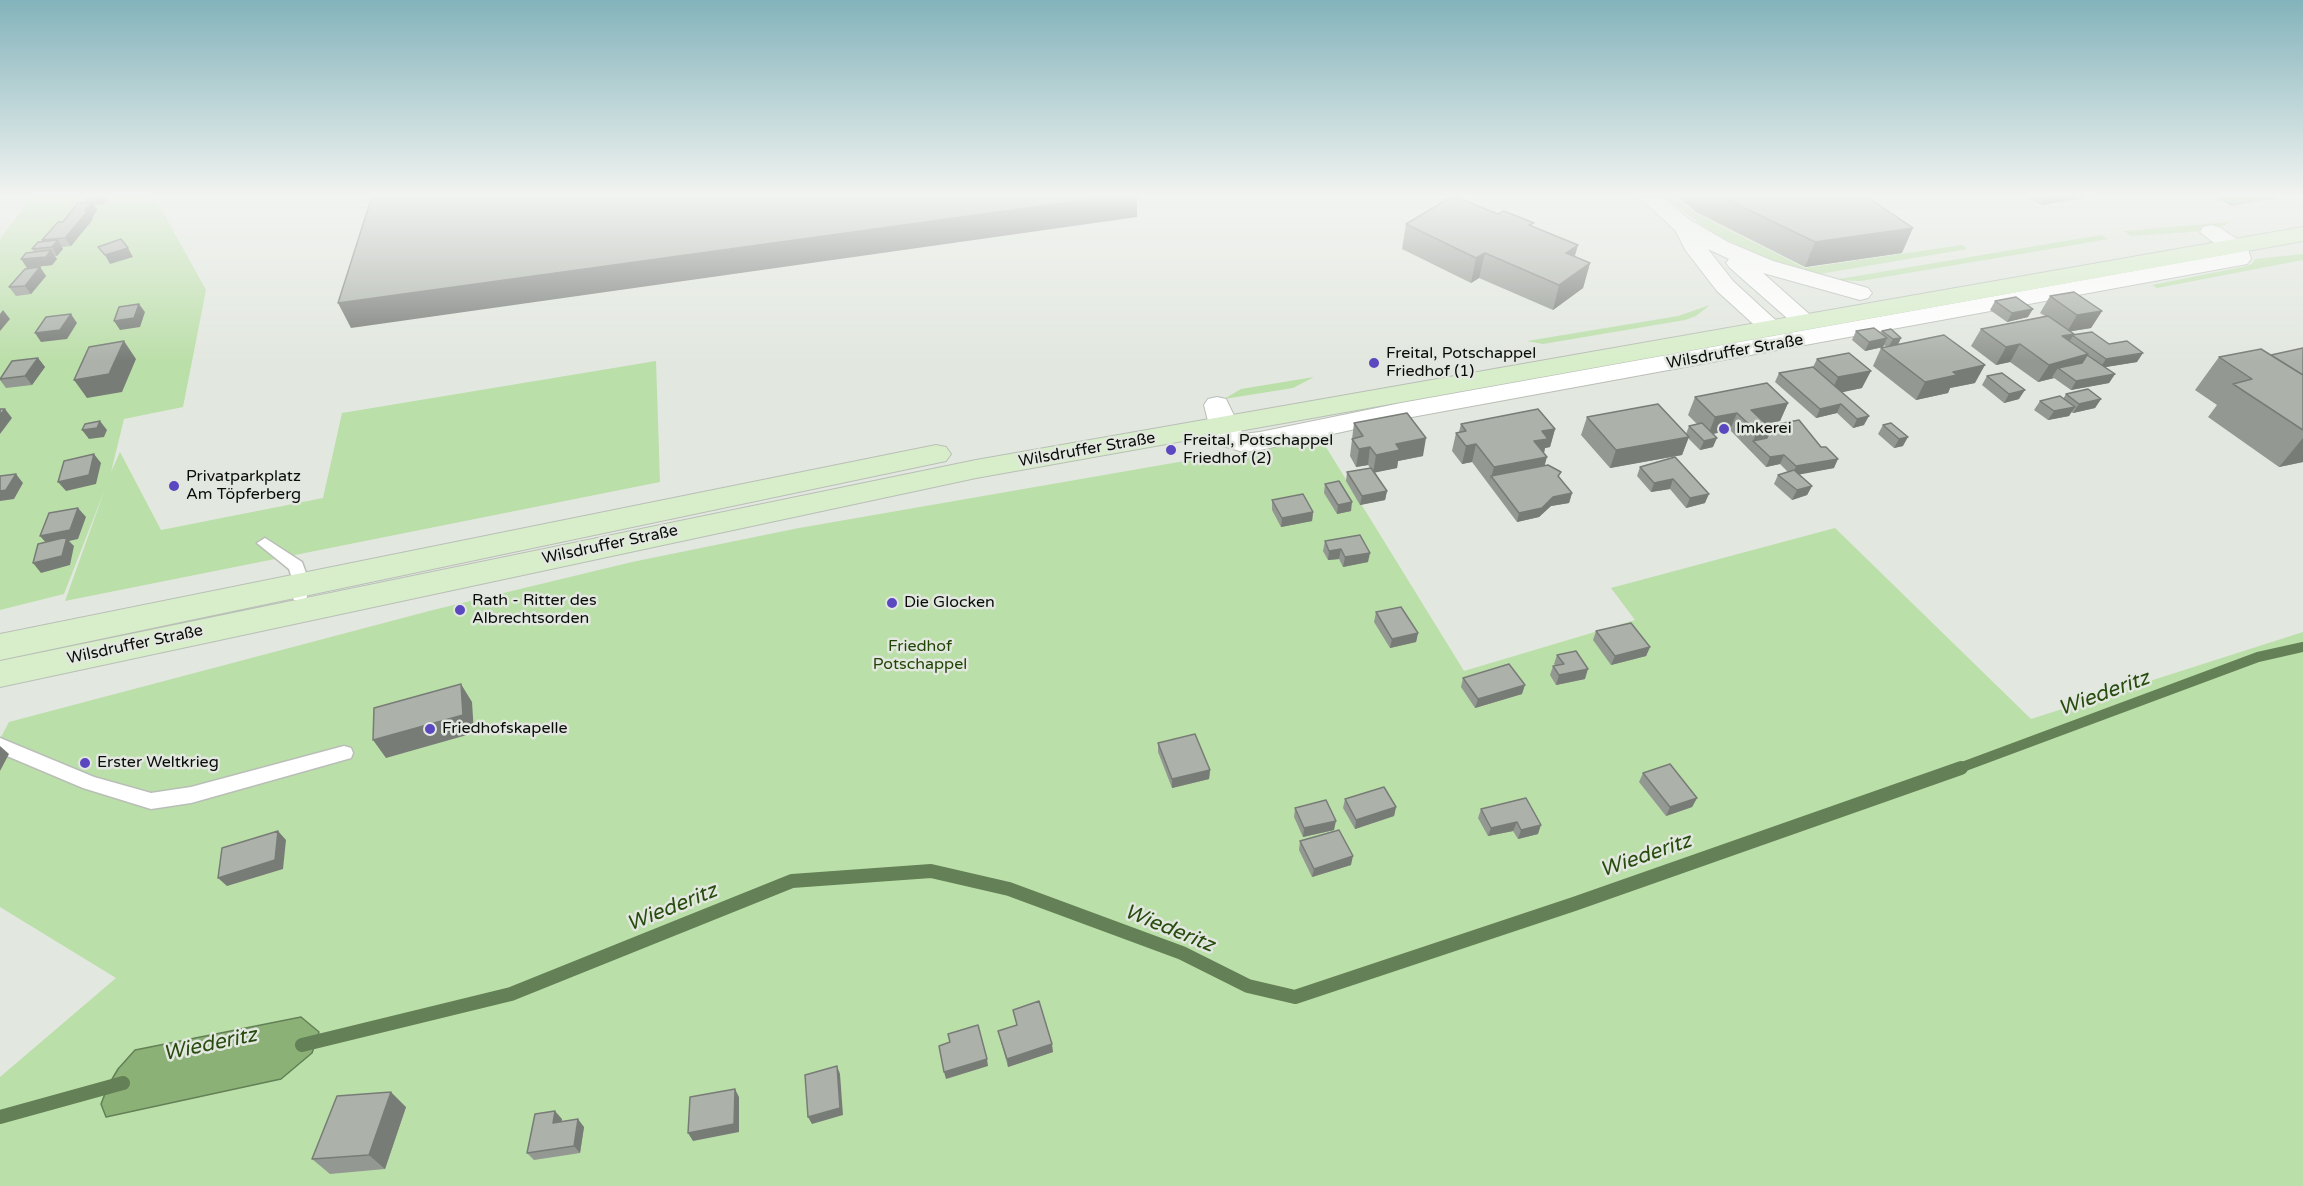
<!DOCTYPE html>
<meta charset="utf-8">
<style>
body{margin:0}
canvas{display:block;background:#e2e7df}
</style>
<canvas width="2303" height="1186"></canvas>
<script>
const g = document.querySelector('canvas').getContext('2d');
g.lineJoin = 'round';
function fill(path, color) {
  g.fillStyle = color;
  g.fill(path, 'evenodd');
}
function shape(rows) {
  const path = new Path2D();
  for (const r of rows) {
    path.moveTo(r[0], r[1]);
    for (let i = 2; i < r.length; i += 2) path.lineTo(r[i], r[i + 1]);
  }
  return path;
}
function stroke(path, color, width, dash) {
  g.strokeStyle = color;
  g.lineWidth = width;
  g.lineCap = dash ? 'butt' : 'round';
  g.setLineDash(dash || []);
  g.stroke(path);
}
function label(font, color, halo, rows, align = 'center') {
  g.font = font + ' "Varela Round",sans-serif';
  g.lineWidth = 5;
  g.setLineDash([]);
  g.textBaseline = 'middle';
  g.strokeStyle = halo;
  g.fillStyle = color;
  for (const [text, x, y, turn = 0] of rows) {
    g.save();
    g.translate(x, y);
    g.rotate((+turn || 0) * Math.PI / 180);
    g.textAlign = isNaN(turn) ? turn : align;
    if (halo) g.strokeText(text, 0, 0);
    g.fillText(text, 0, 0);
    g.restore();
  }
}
const green = shape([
 [32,196,154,196,206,290,183,407,124,419,111,472,120,452,161,530,323,498,342,413,656,361,660,482,65,601,105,489,64,594,0,610,0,239],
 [1663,196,1671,196,1695,213,1805,268,1962,245,1967,249,1808,276,1717,236],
 [2232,222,2212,230,2191,232,2131,236,2123,231],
 [2101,235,2109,239,1861,281,1833,280],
 [2303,254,2303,260,2157,288,2152,285,2242,267,2252,264,2255,259],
 [1710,305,1696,316,1685,320,1543,344,1527,341,1678,316],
 [1314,377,1293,388,1224,399,1241,389],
 [1318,434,1464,671,1635,620,1611,588,1835,528,2031,719,2303,632,2303,1186,0,1186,0,1077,116,978,0,907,0,739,9,722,433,610,632,562,799,528,1225,454,1260,451]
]);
const water = shape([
 [2215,196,2272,196,2275,197,2232,205,2215,196],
 [301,1017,319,1032,312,1053,281,1079,106,1117,101,1104,108,1086,118,1069,135,1050,301,1017]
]);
const streamFar1 = shape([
 [1957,769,2258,657,2303,647]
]);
const stream = shape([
 [302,1045,511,994,792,881,931,871,1009,889,1182,953,1248,986,1295,997,1574,904,1961,768],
 [0,1117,123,1083]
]);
const service = shape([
 [265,538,302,562,310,584,306,600,294,600,292,596,294,584,289,569,257,543,265,538],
 [0,738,94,777,151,793,191,787,344,746,351,748,353,753,351,758,344,760,191,803,151,809,83,788,0,753,0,738]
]);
const minor = shape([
 [1638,196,1661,196,1690,220,1728,242,1773,261,1868,288,1872,293,1868,298,1860,300,1763,273,1817,321,1814,326,1805,328,1796,326,1730,268,1726,263,1729,259,1708,249,1733,281,1783,327,1780,332,1771,334,1762,332,1717,291,1686,251,1675,230,1638,196],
 [2211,225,2219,227,2247,246,2251,259,2247,264,1401,419,1260,450,1243,452,1223,446,1209,425,1204,405,1208,399,1217,397,1226,399,1243,434,1260,432,1401,403,2228,254,2200,232,2203,227,2211,225]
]);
const secondary = shape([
 [2303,227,2303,241,976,478,0,687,0,661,976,460,2303,227],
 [936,445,946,447,951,454,946,461,0,660,0,634,936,445]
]);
const wall = shape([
 [109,196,102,205,94,205,97,210,92,218,93,219,71,246,62,247,63,249,57,256,54,256,57,259,52,265,27,268,34,252,32,249,43,241,42,240,85,202,82,197],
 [1677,196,1870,196,1869,198,1902,253,1805,267,1696,212],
 [2026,196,2098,196,2041,205],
 [1498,214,1533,227,1574,257,1590,263,1583,288,1553,310,1479,278,1471,283,1402,249,1406,224],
 [40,267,46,276,31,294,16,296,9,287],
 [2050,296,2102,311,2091,328,2071,331,2074,335,2109,344,2137,362,2105,367,2115,374,2109,383,2071,390,2054,378,2038,382,2010,362,1996,365,1971,346,1981,329,2045,316,2040,313],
 [1995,301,2028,317,2007,322,1990,310],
 [1856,331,1881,333,1882,331,1901,338,1898,345,1975,383,1950,388,1948,393,1916,400,1873,366,1881,348,1887,347,1884,345,1883,347,1865,351,1852,340],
 [2303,348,2303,462,2279,467,2208,417,2217,405,2195,390,2219,357,2271,355],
 [38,358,45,367,32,385,6,388,0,380,0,378],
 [1817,359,1862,388,1841,392,1864,425,1853,428,1837,413,1816,418,1775,382,1779,373,1813,367],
 [1987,376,2019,399,2004,403,1982,385],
 [2066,394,2101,399,2095,408,2073,413,2071,412,2069,416,2048,420,2034,410,2040,401,2063,399],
 [1695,397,1788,403,1780,421,1765,424,1768,426,1834,468,1798,474,1812,486,1807,495,1792,500,1774,484,1778,475,1788,472,1780,464,1766,467,1730,430,1713,434,1713,447,1700,450,1688,438,1682,455,1610,468,1581,435,1587,417,1686,434,1689,426,1697,424,1688,415],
 [1354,423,1423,456,1398,461,1397,468,1375,472,1387,491,1385,500,1360,505,1346,481,1347,472,1370,468,1368,465,1356,467,1350,456],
 [1891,423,1903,446,1894,448,1878,434,1883,425],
 [1461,424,1555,429,1550,447,1545,448,1544,453,1545,466,1559,478,1572,493,1569,503,1551,506,1539,517,1517,522,1472,462,1462,464,1452,451,1456,433,1459,432],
 [1675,457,1705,503,1686,508,1670,489,1651,492,1637,476,1640,467],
 [1325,484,1351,511,1337,514,1324,493],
 [1272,500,1313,512,1312,521,1281,527,1272,510],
 [1325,541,1368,562,1343,567,1339,559,1328,560,1323,551],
 [1376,612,1418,633,1416,642,1390,648,1374,622],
 [1596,631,1650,647,1646,656,1611,665,1593,640],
 [1557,655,1585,679,1556,685,1550,675,1553,666,1556,666,1554,664],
 [1463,678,1522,694,1475,708,1461,687],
 [1158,743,1210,770,1209,779,1172,788,1158,752],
 [1643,773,1697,798,1692,807,1666,816,1639,782],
 [1526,798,1538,834,1518,839,1513,831,1488,836,1478,818,1481,809],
 [1345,799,1396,807,1394,816,1355,829,1343,808],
 [1295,808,1334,830,1303,837,1294,817],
 [1300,841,1351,865,1312,877,1299,850],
 [1013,1010,1053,1052,1008,1067,998,1031,1017,1025],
 [406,1107,385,1169,330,1174,312,1159],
 [562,1119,561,1122,584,1127,580,1153,534,1160,527,1153]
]);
const shadedWall = shape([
 [96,196,109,196,102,205],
 [1114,196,1137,196,1137,217,351,328,338,303],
 [2051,196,2098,196,2041,205,2046,197],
 [92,202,97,210,92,218,93,219,71,246,65,238],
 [1913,228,1902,253,1805,267,1815,242],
 [58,240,63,249,57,256,52,247],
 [1578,245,1571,270,1566,253],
 [128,248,133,257,110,264,105,255],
 [51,250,57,259,52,265,27,268,21,259],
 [1485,253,1479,278,1471,283,1476,258],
 [1590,263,1583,288,1553,310,1559,285],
 [40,267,46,276,31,294,25,286],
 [139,304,145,312,140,327,120,330,114,321],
 [2033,309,2028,317,2007,322,2012,313],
 [3,310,10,319,0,331,0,314],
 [2102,311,2091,328,2067,332,2077,315],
 [71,314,77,323,67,339,41,342,35,333],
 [2074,334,2064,351,2062,336],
 [1887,338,1883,347,1865,351,1869,342],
 [1901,338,1897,346,1888,348,1893,339],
 [124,341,136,359,122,392,87,398,74,380],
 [2020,344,2010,362,1996,365,2006,347],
 [2143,353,2137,362,2100,368,2106,359],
 [2088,354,2077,372,2058,368,2052,377,2054,378,2038,382,2049,365],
 [38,358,45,367,32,385,25,376],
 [1985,365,1975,383,1950,388,1948,393,1916,400,1925,382,1953,372],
 [1871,371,1862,388,1830,395,1838,377],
 [2115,374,2109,383,2071,390,2076,381],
 [2025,390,2019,399,2004,403,2009,394],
 [2101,399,2095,408,2073,413,2079,404],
 [1788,403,1780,421,1751,426,1751,410],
 [1841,404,1837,413,1816,418,1820,409],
 [2075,407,2069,416,2048,420,2054,411],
 [5,409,12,418,0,434,0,415],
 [1737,413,1730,430,1708,435,1715,417],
 [1869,416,1864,425,1853,428,1857,419],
 [100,421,107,430,104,437,89,439,82,430],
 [1555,429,1550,447,1545,448,1543,457,1534,441,1542,431],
 [1771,429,1763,447,1753,441,1757,432],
 [1689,437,1682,455,1610,468,1616,450],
 [1908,437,1903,446,1894,448,1899,439],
 [1426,438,1423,456,1398,461,1397,468,1373,473,1376,455,1396,444],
 [1717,438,1713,447,1700,450,1704,441],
 [2303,438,2303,462,2279,467],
 [1476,444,1472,462,1462,464,1466,446],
 [1370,447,1368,465,1356,467,1359,449],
 [94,454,101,463,96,484,66,491,58,482],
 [1784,455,1780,464,1766,467,1770,457],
 [1547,457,1542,475,1491,476,1489,485,1494,467],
 [1838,459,1834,468,1792,476,1796,466],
 [16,474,23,483,14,499,0,501,0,491],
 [1673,479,1670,489,1651,492,1654,483],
 [1812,486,1807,495,1792,500,1797,490],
 [1387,491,1385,500,1360,505,1362,496],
 [1572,493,1569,503,1551,506,1539,517,1517,522,1519,513,1553,497],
 [1709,494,1705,503,1686,508,1690,498],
 [1352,502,1351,511,1337,514,1338,505],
 [78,508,86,517,78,539,69,541,74,546,70,565,41,573,33,563,48,545,40,536],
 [1313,512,1312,521,1281,527,1282,518],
 [1341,549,1339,559,1328,560,1329,551],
 [1370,553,1368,562,1343,567,1345,557],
 [1418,633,1416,642,1390,648,1392,639],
 [1650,647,1646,656,1611,665,1615,656],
 [1588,669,1585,679,1556,685,1559,675],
 [461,684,472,702,474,733,386,758,373,740],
 [1525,685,1522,694,1475,708,1478,699],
 [0,746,9,754,0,771],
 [1210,770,1209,779,1172,788,1172,779],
 [1697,798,1692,807,1666,816,1670,807],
 [1396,807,1394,816,1355,829,1356,820],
 [1336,821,1334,830,1303,837,1304,828],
 [1517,822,1513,831,1488,836,1491,828],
 [1541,825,1538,834,1518,839,1521,830],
 [278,831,286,840,283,869,227,886,218,878],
 [1353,856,1351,865,1312,877,1314,869],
 [1052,1044,1053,1052,1008,1067,1007,1059],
 [987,1059,988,1066,946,1079,944,1072],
 [837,1066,840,1074,843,1115,812,1124,808,1117],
 [735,1089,739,1097,739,1132,693,1141,688,1133],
 [391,1092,406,1107,385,1169,369,1155],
 [555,1111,562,1119,560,1130,553,1123],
 [578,1119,584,1127,580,1153,574,1146]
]);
const building = shape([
 [372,196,1114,196,338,303,372,196],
 [1453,196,1498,214,1504,211,1534,223,1529,225,1578,245,1566,253,1590,263,1559,285,1485,253,1476,258,1406,224,1453,196],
 [1720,196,1866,196,1913,228,1815,242,1720,196],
 [92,202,85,211,88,211,65,238,42,240,58,222,63,222,78,203,92,202],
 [121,239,128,248,105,255,98,247,121,239],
 [58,240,52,247,32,249,38,242,58,240],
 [51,250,46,257,21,259,26,253,51,250],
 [40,267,25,286,9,287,25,269,40,267],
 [2074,292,2102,311,2077,315,2050,296,2074,292],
 [2016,297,2033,309,2012,313,1995,301,2016,297],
 [139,304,134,318,114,321,119,307,139,304],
 [71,314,60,330,35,333,46,317,71,314],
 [2048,316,2074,334,2062,336,2088,354,2049,365,2020,344,2006,347,1981,329,2048,316],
 [1874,328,1887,338,1869,342,1856,331,1874,328],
 [1891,329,1901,338,1893,339,1882,331,1891,329],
 [2092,332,2109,344,2127,341,2143,353,2106,359,2072,335,2092,332],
 [1944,335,1985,365,1953,372,1957,375,1925,382,1881,348,1944,335],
 [124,341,109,374,74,380,89,347,124,341],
 [2303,348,2303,375,2271,355,2303,348],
 [2261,349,2303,375,2303,430,2233,384,2252,379,2219,357,2261,349],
 [1849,353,1871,371,1838,377,1817,359,1849,353],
 [2087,355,2115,374,2076,381,2058,368,2082,363,2087,355],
 [38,358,25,376,0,379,12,361,38,358],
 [1813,367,1869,416,1857,419,1841,404,1820,409,1779,373,1813,367],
 [2002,373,2025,390,2009,394,1987,376,2002,373],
 [1767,383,1788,403,1751,410,1771,429,1757,432,1737,413,1715,417,1695,397,1767,383],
 [2088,389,2101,399,2079,404,2066,394,2088,389],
 [2060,396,2075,407,2054,411,2040,401,2060,396],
 [1658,404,1689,437,1616,450,1587,417,1658,404],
 [0,409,5,409,0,415,0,409],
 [1538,409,1555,429,1542,431,1548,439,1534,441,1547,457,1494,467,1476,444,1466,446,1456,433,1466,431,1461,424,1538,409],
 [1407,413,1426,438,1396,444,1400,450,1376,455,1370,447,1359,449,1352,439,1363,436,1354,423,1407,413],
 [1799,420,1821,447,1826,447,1838,459,1796,466,1784,455,1770,457,1753,441,1767,438,1771,429,1768,426,1799,420],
 [100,421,97,428,82,430,85,424,100,421],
 [1702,423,1717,438,1704,441,1689,426,1702,423],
 [1891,423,1908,437,1899,439,1883,425,1891,423],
 [94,454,89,475,58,482,64,461,94,454],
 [1675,457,1709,494,1690,498,1673,479,1654,483,1640,467,1675,457],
 [1548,465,1561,472,1558,476,1572,493,1553,497,1542,508,1519,513,1491,476,1548,465],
 [1371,468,1387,491,1362,496,1347,472,1371,468],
 [1794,470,1812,486,1797,490,1778,475,1794,470],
 [16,474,6,490,0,491,0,476,16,474],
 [1339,481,1352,502,1338,505,1325,484,1339,481],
 [1303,494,1313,512,1282,518,1272,500,1303,494],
 [78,508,70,530,40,536,49,513,78,508],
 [1360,535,1370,553,1345,557,1341,549,1329,551,1325,541,1360,535],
 [67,537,62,556,33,563,38,544,67,537],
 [1401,607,1418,633,1392,639,1376,612,1401,607],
 [1631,623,1650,647,1615,656,1596,631,1631,623],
 [1576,651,1588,669,1559,675,1553,666,1564,664,1557,655,1576,651],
 [1509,664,1525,685,1478,699,1463,678,1509,664],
 [461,684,463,715,373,740,374,708,461,684],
 [1195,734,1210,770,1172,779,1158,743,1195,734],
 [1670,764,1697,798,1670,807,1643,773,1670,764],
 [1384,787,1396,807,1356,820,1345,799,1384,787],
 [1526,798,1541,825,1521,830,1517,822,1491,828,1481,809,1526,798],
 [1326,800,1336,821,1304,828,1295,808,1326,800],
 [1339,830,1353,856,1314,869,1300,841,1339,830],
 [278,831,275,860,218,878,222,848,278,831],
 [1039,1001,1052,1044,1007,1059,998,1031,1017,1025,1013,1010,1039,1001],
 [978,1025,987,1059,944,1072,939,1046,950,1042,948,1034,978,1025],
 [837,1066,840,1108,808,1117,805,1075,837,1066],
 [735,1089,734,1124,688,1133,690,1097,735,1089],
 [391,1092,369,1155,312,1159,337,1096,391,1092],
 [555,1111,553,1123,578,1119,574,1146,527,1153,535,1114,555,1111]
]);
const markers = [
 [1374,363,6,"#5b47bf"],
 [1724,429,6,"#5b47bf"],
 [1171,450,6,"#5b47bf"],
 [174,486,6,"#5b47bf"],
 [892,603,6,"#5b47bf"],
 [460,610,6,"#5b47bf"],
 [430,729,6,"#5b47bf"],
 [85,763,6,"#5b47bf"]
];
const streetNames = [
 ["Wilsdruffer Straße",1735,352,-10],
 ["Wilsdruffer Straße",1087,450,-10],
 ["Wilsdruffer Straße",610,545,-12],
 ["Wilsdruffer Straße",135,645,-12]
];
const poiNames = [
 ["Freital, Potschappel",1386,354],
 ["Friedhof (1)",1386,372],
 ["Imkerei",1736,429],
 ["Freital, Potschappel",1183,441],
 ["Friedhof (2)",1183,459],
 ["Privatparkplatz",186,477],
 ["Am Töpferberg",186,495],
 ["Rath - Ritter des",472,601],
 ["Albrechtsorden",472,619],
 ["Die Glocken",904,603],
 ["Friedhofskapelle",442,729],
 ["Erster Weltkrieg",97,763]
];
const parkNames = [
 ["Friedhof",920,647],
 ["Potschappel",920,665]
];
const nearWaternames = [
 ["Wiederitz",2104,694,-20],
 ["Wiederitz",1646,856,-19],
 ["Wiederitz",672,908,-22],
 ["Wiederitz",1169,929,22],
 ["Wiederitz",210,1045,-12]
];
fill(green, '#bbdfa9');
fill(water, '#8bb177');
stroke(water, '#648056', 1.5);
stroke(streamFar1, '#648056', 10);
stroke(stream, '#648056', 14);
stroke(service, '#b9bfb7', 3);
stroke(minor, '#b9bfb7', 2);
stroke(secondary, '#b9bfb7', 2);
fill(service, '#fff');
fill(minor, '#fff');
fill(secondary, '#d8eeca');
fill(wall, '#949892');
fill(shadedWall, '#787c77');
fill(building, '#acb1aa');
stroke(building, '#787c77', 1.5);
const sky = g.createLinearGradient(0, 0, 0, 362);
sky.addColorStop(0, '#83b3bb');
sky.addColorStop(0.54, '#f2f4f1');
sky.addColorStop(1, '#f2f4f100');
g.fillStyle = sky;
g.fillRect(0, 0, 2303, 362);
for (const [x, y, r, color] of markers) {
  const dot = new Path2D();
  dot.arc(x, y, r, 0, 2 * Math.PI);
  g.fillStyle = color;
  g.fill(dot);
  stroke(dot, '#e2e7df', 2);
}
label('16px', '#0a0c0a', '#e2e7df', streetNames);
label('16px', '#0a0c0a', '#e2e7df', poiNames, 'left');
label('16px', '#214505', '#e2e7df', parkNames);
label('italic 21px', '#284c0f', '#e2e7df', nearWaternames);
</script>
